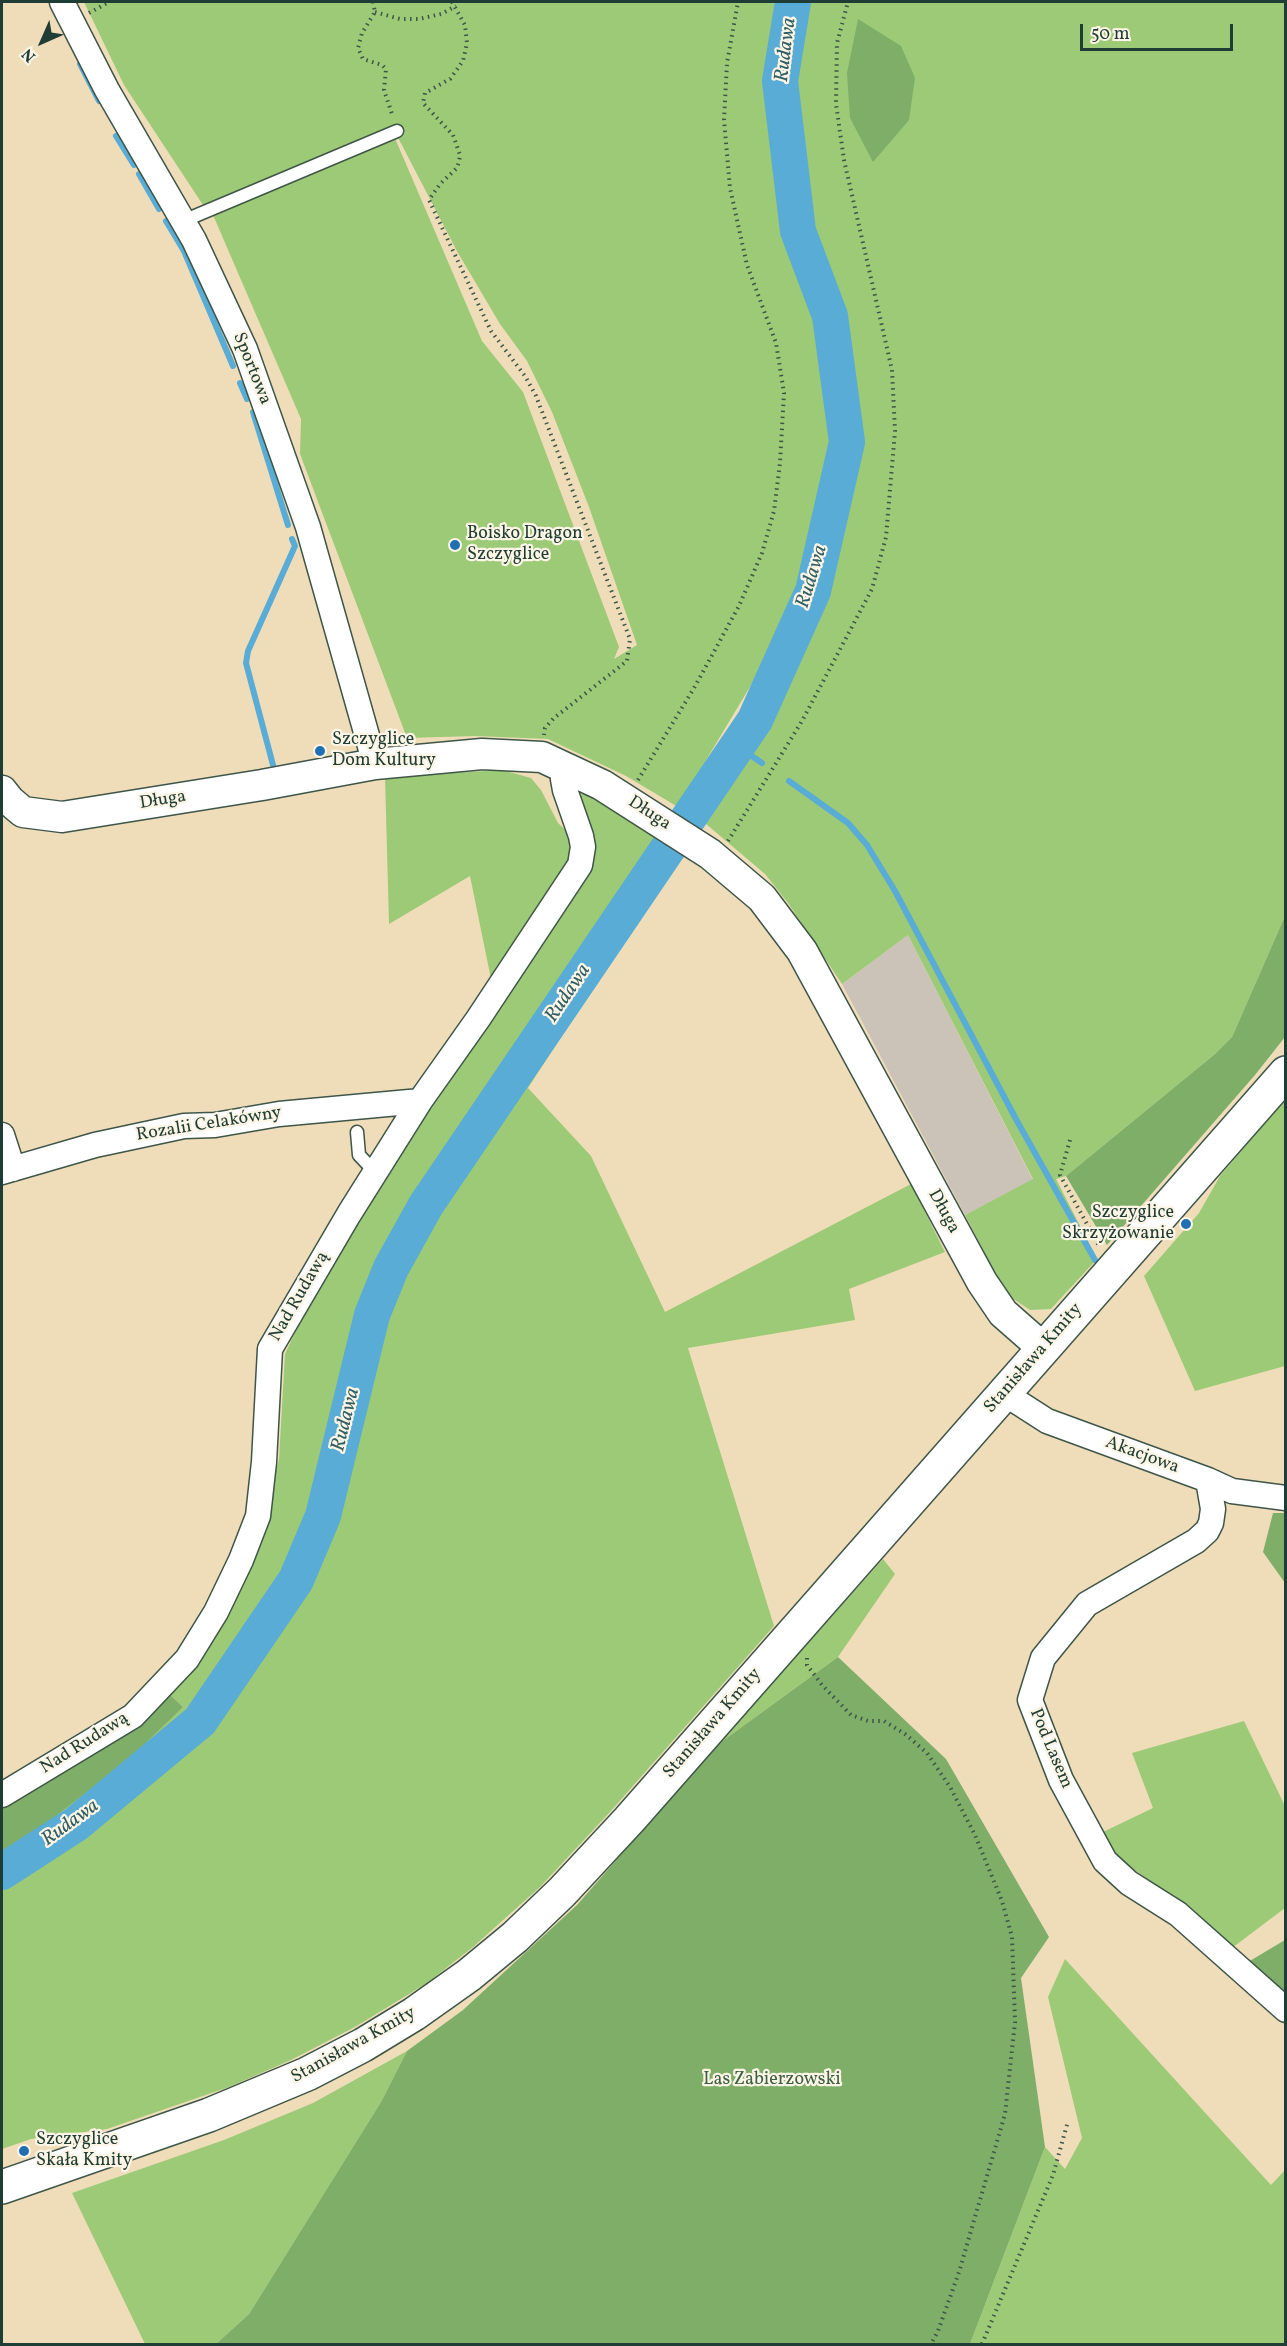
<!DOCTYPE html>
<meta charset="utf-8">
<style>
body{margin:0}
#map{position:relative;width:1287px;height:2346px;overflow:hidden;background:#efddba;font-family:Vollkorn,serif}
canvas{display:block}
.frame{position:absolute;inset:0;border:3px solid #1f3d34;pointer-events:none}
.north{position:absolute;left:12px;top:12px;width:60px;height:60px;-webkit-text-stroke:4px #fcf5e5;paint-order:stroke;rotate:225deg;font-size:16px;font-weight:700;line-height:24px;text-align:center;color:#1f3d34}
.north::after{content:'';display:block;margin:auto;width:21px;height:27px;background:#1f3d34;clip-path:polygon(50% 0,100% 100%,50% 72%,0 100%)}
.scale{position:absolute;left:1080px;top:24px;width:153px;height:27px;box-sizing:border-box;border:3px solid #1f3d34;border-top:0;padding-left:8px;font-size:18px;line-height:21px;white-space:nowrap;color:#1f3d34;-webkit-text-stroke:4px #fcf5e5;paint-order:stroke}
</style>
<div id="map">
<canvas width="1287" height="2346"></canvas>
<div class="frame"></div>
<div class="north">N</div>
<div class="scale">50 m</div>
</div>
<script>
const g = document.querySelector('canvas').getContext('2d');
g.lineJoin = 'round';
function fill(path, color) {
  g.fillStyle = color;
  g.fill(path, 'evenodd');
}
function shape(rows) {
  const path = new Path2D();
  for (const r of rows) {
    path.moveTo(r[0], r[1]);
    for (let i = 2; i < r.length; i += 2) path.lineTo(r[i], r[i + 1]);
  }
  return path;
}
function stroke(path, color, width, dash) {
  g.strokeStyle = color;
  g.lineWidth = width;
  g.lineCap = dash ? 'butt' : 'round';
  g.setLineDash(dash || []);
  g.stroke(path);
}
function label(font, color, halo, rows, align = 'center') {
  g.font = font + ' Vollkorn,serif';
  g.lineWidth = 4.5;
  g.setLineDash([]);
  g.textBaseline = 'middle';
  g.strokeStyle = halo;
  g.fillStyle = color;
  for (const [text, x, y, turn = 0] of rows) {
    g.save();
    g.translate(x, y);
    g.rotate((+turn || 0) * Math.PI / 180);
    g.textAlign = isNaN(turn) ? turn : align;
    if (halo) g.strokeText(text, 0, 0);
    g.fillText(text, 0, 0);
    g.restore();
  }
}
const industrial = shape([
 [908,935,1033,1180,965,1215,842,984]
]);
const green = shape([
 [84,2,777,2,769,89,774,176,790,240,817,314,826,360,833,462,818,539,797,602,763,665,678,807,626,776,548,739,475,736,407,738,300,454,301,419,213,215,394,136,482,341,523,392,619,647,614,659,637,645,589,507,552,412,527,361,500,324,458,253,393,128,203,205,124,85],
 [802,2,1285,2,1285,916,1232,1037,1215,1054,1066,1176,1056,1179,1097,1259,1051,1309,1030,1310,1012,1298,999,1281,965,1215,1033,1179,908,935,842,984,788,903,765,874,699,818,769,701,821,600,837,546,854,448,855,397,847,350,809,231,796,170,794,57],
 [502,770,531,778,541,790,558,823,574,838,576,850,492,984,470,876,389,924,385,777],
 [587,791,652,830,681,853,528,1088,591,1156,665,1312,911,1184,945,1252,849,1289,855,1320,688,1348,774,1626,610,1812,540,1887,473,1947,427,1983,355,2027,291,2060,229,2087,107,2129,31,2139,2,2149,2,1852,17,1846,183,1707,169,1694,262,1524,279,1459,285,1354,314,1291,372,1188,583,874,578,797],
 [1285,1099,1285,1366,1195,1391,1144,1276,1199,1213,1220,1176],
 [883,1559,895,1574,838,1657,717,1745],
 [1244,1721,1285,1806,1285,1908,1228,1951,1168,1894,1117,1857,1103,1832,1153,1808,1132,1753],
 [1065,1959,1271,2185,1285,2170,1285,2344,970,2344,1045,2147,1065,2169,1082,2138,1048,1997],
 [407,2051,381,2102,249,2314,216,2344,145,2344,72,2193,224,2140,313,2103]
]);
const forest = shape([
 [858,19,901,46,915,78,909,120,873,162,850,118,847,73],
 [1285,916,1285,1037,1255,1075,1107,1245,1066,1176,1215,1054,1232,1037],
 [1273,1513,1285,1513,1285,1583,1263,1552],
 [838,1657,946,1759,1049,1937,1021,1978,1045,2147,970,2344,216,2344,249,2314,381,2102,407,2051,463,2010,577,1905,717,1745],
 [169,1694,183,1707,128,1760,17,1846,2,1852,2,1802],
 [1285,1940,1285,2001,1243,1965]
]);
const stream = shape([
 [80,64,99,101],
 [116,136,134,165],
 [139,174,159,209],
 [166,221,184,251,233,366],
 [240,383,247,399],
 [253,412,288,525],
 [737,746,762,763],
 [273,765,246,663,248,651,295,546,292,539],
 [789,781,848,823,867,845,895,891,1017,1121,1095,1260]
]);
const river = shape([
 [2,1872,76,1824,200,1721,296,1580,323,1516,372,1315,391,1268,426,1205,755,720,813,591,847,442,830,316,798,231,780,81,793,2]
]);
const path = shape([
 [373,2,375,12,362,33,358,48,363,59,382,65,386,69,384,90,393,117],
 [452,2,465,25,467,43,463,61,450,79,425,93,423,103,453,135,460,155,459,162,457,168,440,184,429,200,491,331,525,376,536,396,630,639,627,661,554,718,545,728,544,735],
 [375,12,400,19,419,19,441,14,456,6],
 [89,13,109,2],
 [638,780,694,688,739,606,762,553,774,511,780,463,784,393,776,343,747,265,730,188,724,120,727,63,738,2],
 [728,841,802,721,872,589,886,537,895,431,892,370,844,160,836,104,837,43,848,2],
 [1070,1140,1060,1175,1099,1246],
 [807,1658,807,1665,822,1685,851,1715,868,1721,884,1721,905,1734,927,1753,950,1787,975,1835,1002,1901,1012,1937,1015,2022,1005,2114,959,2272,938,2331,931,2344],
 [982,2344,1053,2175,1068,2121]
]);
const service = shape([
 [183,221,397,131],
 [357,1132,359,1155,375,1172]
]);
const minor = shape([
 [62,2,107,90,194,240,245,349,308,527,375,764],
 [2,1135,13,1169],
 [2,1172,95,1145,184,1126,215,1125,279,1114,420,1101],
 [1005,1394,1047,1421,1208,1480,1232,1491,1286,1498],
 [1208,1480,1213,1509,1211,1523,1207,1531,1196,1541,1087,1604,1043,1658,1030,1700,1061,1780,1105,1861,1129,1883,1178,1914,1286,2010],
 [2,1795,133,1716,187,1659,216,1612,241,1560,258,1516,264,1462,270,1349,349,1214,420,1101,478,1019,580,865,583,847,581,836,565,790,563,779,563,765]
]);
const tertiary = shape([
 [2,791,10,801,23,812,62,817,262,785,375,764,482,754,542,757,602,785,710,854,762,898,802,951,982,1282,1003,1313,1044,1349]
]);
const secondary = shape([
 [2,2187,209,2115,307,2074,363,2045,414,2014,469,1975,515,1937,562,1892,629,1820,1286,1073]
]);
const markers = [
 [455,545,6,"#1f6fb2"],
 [320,751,6,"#1f6fb2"],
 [1186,1224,6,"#1f6fb2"],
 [24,2151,6,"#1f6fb2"]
];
const streetNames = [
 ["Sportowa",251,369,68],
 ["Długa",163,801,-9],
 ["Długa",649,814,33],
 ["Rozalii Celakówny",209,1125,-9],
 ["Długa",943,1212,61],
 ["Nad Rudawą",300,1297,-60],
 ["Stanisława Kmity",1034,1359,-49],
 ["Akacjowa",1142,1456,20],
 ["Stanisława Kmity",713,1724,-49],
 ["Nad Rudawą",85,1744,-32],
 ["Pod Lasem",1050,1749,67],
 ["Stanisława Kmity",354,2046,-29]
];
const poiNames = [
 ["Boisko Dragon",467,535],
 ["Szczyglice",467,556],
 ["Szczyglice",332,741],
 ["Dom Kultury",332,762],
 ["Szczyglice",1174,1214,"right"],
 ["Skrzyżowanie",1174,1235,"right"],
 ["Szczyglice",36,2141],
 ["Skała Kmity",36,2162]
];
const parkNames = [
 ["Las Zabierzowski",772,2081]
];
const waterNames = [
 ["Rudawa",787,50,-83],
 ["Rudawa",813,577,-73],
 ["Rudawa",569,994,-56],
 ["Rudawa",347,1420,-76],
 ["Rudawa",71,1824,-36]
];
fill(industrial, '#cbc3b8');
fill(green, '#9dca77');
fill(forest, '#7eae68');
stroke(stream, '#59acd5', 6);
stroke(river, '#59acd5', 36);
stroke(service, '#3e5548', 15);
stroke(minor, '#3e5548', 27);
stroke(tertiary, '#3e5548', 33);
stroke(secondary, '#3e5548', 36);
stroke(path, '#3e5548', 4, [1.5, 4.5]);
stroke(service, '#fff', 12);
stroke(minor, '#fff', 24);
stroke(tertiary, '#fff', 30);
stroke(secondary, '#fff', 33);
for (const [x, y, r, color] of markers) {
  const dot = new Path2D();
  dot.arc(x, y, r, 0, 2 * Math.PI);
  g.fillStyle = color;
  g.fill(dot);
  stroke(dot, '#fcf5e5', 2);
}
label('18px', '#1f3d34', '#fcf5e5', streetNames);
label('18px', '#1f3d34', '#fcf5e5', poiNames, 'left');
label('18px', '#3e6045', '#fcf5e5', parkNames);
label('italic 20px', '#305e64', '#fcf5e5', waterNames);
</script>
